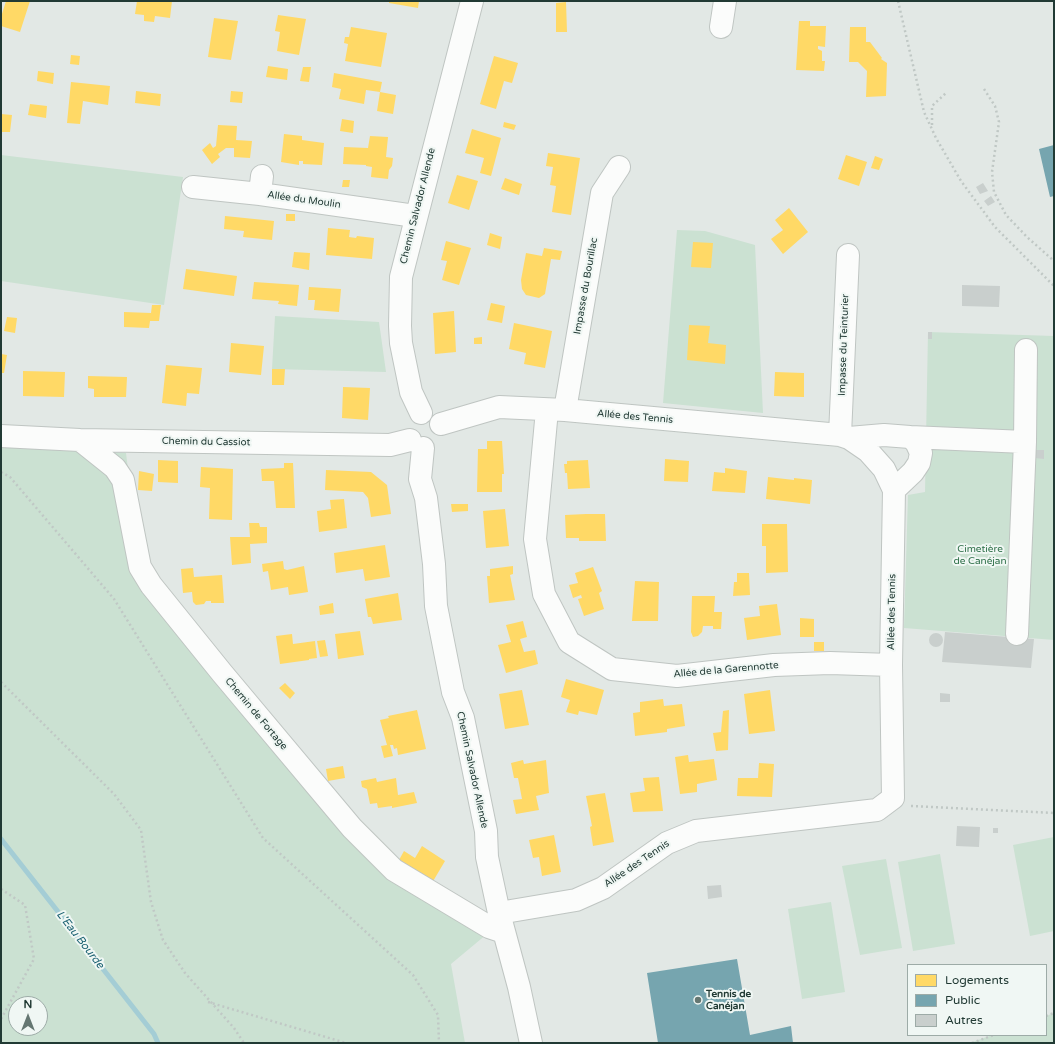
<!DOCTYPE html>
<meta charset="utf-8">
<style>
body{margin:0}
#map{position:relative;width:1055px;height:1044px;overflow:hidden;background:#e2e8e5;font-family:"Varela Round",sans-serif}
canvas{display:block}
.frame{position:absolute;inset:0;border:2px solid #213a34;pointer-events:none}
.legend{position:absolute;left:907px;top:964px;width:140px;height:72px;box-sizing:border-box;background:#f0f7f4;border:1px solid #9daba7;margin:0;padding:5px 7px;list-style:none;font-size:12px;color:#213a34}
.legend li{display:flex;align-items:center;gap:8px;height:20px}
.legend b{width:20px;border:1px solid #9daba7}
.north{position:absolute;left:8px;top:996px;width:40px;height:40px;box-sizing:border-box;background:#f0f7f4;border:1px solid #9daba7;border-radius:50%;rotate:0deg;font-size:11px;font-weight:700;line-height:16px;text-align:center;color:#213a34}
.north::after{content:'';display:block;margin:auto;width:14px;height:18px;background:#657772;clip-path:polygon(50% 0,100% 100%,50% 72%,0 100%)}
</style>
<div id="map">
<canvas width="1055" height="1044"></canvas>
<div class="frame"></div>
<ul class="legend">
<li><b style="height:11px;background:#ffd966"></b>Logements</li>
<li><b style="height:11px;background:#76a5af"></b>Public</li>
<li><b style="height:11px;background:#c9cfcd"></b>Autres</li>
</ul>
<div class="north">N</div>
</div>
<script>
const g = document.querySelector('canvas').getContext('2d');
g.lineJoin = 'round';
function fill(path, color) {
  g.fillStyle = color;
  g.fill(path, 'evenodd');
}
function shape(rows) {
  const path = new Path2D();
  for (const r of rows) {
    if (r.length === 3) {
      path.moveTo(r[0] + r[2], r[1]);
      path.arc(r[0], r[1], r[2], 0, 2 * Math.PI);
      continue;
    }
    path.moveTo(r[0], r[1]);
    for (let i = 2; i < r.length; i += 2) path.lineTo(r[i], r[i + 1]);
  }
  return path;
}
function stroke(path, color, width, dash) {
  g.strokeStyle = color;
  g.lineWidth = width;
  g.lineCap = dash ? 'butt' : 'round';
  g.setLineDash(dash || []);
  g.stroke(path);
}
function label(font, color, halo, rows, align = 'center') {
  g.font = font + ' "Varela Round",sans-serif';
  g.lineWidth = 4;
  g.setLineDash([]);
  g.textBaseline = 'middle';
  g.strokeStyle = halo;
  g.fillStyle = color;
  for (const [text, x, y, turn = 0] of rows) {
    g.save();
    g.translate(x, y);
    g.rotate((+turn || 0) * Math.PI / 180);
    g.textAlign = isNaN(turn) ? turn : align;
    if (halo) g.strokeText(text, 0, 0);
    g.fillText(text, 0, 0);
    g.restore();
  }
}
const green = shape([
 [1,155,183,177,164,305,1,281],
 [677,230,705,231,755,245,763,413,663,403],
 [275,316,379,322,386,372,272,369],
 [928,332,1054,336,1054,640,904,628,908,495,925,492],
 [1,446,126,453,140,567,352,828,487,934,451,964,465,1043,1,1043],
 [16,1004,40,1004,40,1028,16,1028],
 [1054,837,1054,931,1030,936,1013,845],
 [940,854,955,944,913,951,898,862],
 [886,859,902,948,860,955,842,866],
 [831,902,845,992,802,999,788,909],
 [1054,1013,1054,1043,970,1043,992,1035,1046,1035,1046,1016]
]);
const homes = shape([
 [6,1,30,1,20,32,1,26,1,17],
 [137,1,172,1,170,18,155,16,154,22,144,21,144,15,135,14],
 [389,1,419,1,418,8,389,3],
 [566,2,567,32,556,32,556,3],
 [278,15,306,19,299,55,277,51,280,32,275,31],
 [214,18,238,21,231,60,208,57],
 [799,21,810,21,810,26,826,26,825,47,818,46,818,49,822,51,822,61,825,61,824,71,796,70],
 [351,27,387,33,381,67,345,61,348,44,344,43,345,37,349,37],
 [850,27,866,27,866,42,870,42,882,58,881,59,887,63,886,96,866,97,867,71,858,62,849,62],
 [71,55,80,56,79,65,70,64],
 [494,56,518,63,512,83,504,81,496,109,480,104],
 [268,66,288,69,287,80,266,77],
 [303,67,311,67,309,82,300,81],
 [38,71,54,73,53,84,37,81],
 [334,73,382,82,380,92,396,95,393,114,377,111,380,92,366,90,364,104,339,99,341,89,332,87],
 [71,82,110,86,108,105,83,101,80,124,67,123],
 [136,91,161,94,160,106,135,103],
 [231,91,243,92,242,103,230,102],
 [30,104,47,106,46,118,28,115],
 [1,114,12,115,10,132,1,132],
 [342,119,354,121,353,133,340,131],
 [504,122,516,125,514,130,503,127],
 [218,125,237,126,236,140,252,141,250,158,234,157,234,148,226,148,218,154,220,157,212,164,202,150,210,143,213,148,216,146],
 [472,129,501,138,491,176,480,173,484,158,465,153],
 [284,134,302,136,302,140,324,143,322,165,303,164,303,161,299,161,299,165,281,162],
 [370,136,388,137,386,157,393,158,392,166,389,170,388,179,371,177,372,167,366,166,366,165,343,164,344,147,368,148],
 [548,153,580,158,571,215,552,212,556,186,550,185,553,167,546,166],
 [846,155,867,162,859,186,838,179],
 [875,156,883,159,879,170,871,168],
 [457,175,478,181,469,210,448,203],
 [505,178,522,184,519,195,501,189],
 [343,180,350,180,349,187,342,187],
 [789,208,808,232,783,254,771,239,783,230,775,220],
 [286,214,295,214,295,221,286,221],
 [225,216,274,221,272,240,243,237,244,231,224,229],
 [328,228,350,230,349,237,356,238,357,236,374,238,372,259,326,255],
 [490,233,502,237,500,249,487,245],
 [446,241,471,248,459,285,442,280,447,261,441,260],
 [693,242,713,243,711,268,691,267],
 [544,248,562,251,560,260,551,259,545,294,539,298,526,295,522,289,521,280,526,253,542,256],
 [294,252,310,253,309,270,292,267],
 [186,269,237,276,234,296,183,289],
 [254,282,299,285,297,306,278,304,279,301,252,299],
 [309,287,341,289,339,312,314,310,315,300,308,300],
 [491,303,505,306,502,323,487,320],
 [152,305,161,305,159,321,150,321,149,328,124,327,124,312,151,313],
 [454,311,456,352,435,354,433,313],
 [7,317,17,318,15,333,4,331],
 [514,323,552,331,545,368,524,364,526,353,509,349],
 [689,325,710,326,708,343,726,345,725,364,687,360],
 [482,337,482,344,474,344,474,338],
 [231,343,264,346,261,375,229,372],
 [1,354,7,355,4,373,1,373],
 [166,365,202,368,199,394,187,393,186,406,162,403],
 [272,369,285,369,284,385,272,385],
 [23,371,65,372,64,397,23,396],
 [775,372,804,373,804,397,774,396],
 [88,376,127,377,126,397,94,397,94,389,88,388],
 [343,387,370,388,368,420,342,418],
 [487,441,502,441,504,474,502,474,502,492,477,492,478,449,487,449],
 [665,459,689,461,688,482,664,481],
 [158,460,178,461,178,483,158,482],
 [588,460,590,488,568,489,567,473,565,473,564,464,567,464,567,461],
 [284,463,293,463,295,508,276,508,274,481,262,481,261,469,284,468],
 [201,467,233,469,232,520,209,519,210,488,200,487],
 [725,468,747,471,745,493,712,491,714,472,725,473],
 [326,470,371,472,387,485,391,514,371,517,368,498,363,492,325,490],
 [139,471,154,474,152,491,138,490],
 [768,477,794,480,794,478,812,480,810,504,766,499],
 [344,499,347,528,319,532,317,511,331,509,330,500],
 [451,504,468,504,468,511,452,512],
 [505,509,509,546,486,548,483,511],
 [586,514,605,514,606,541,579,541,579,538,566,538,565,515],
 [249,523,259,523,260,527,267,527,267,543,250,544,251,563,232,565,230,537,250,537],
 [762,524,787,524,788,572,766,573,766,546,762,546],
 [385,545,390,577,365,581,363,569,336,573,334,553],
 [283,561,284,569,287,570,304,566,308,592,289,595,288,587,271,590,268,571,263,572,262,564],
 [513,566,513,574,510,575,515,600,489,603,487,576,490,576,490,569],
 [593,567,602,591,599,593,604,609,584,616,578,599,582,598,581,595,573,598,569,585,578,583,575,573],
 [193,568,194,577,222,575,224,603,211,603,211,601,206,601,204,604,196,605,193,602,192,592,183,593,181,569],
 [737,573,749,573,750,595,733,596,734,582,737,582],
 [635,581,659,582,658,621,632,621],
 [398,593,402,620,373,624,371,617,368,617,365,599],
 [692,596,715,596,714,612,722,612,721,629,713,629,713,626,703,626,702,632,698,636,693,637,691,632],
 [333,603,334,613,320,615,319,606],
 [777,604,781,635,747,640,744,618,760,616,759,606],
 [800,618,814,619,814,637,800,637],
 [523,621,527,637,520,639,524,652,535,650,538,664,506,673,498,645,511,642,506,625],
 [360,631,364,655,338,659,335,634],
 [292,634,293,644,315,641,317,658,309,659,309,660,280,664,276,636],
 [325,640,328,656,320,657,317,641],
 [814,642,824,642,824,651,814,651],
 [566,679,604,690,597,715,579,711,578,715,566,712,570,700,561,697],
 [285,683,295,693,290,699,279,688],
 [522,690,529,725,505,729,499,694],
 [770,690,775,731,749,734,744,694],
 [663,699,664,706,682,704,685,726,667,729,667,732,635,736,633,713,640,712,640,702],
 [417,710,426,749,398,755,397,748,394,749,393,745,390,745,393,756,384,758,381,746,387,745,380,720,389,718,388,716],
 [729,710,728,750,716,751,713,733,721,732,723,711],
 [688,755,689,762,714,759,717,780,697,784,697,792,680,794,675,757],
 [523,760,524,764,546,760,549,793,536,796,539,810,516,814,513,800,522,799,518,778,514,778,511,763],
 [759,763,774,764,772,797,737,796,738,778,758,778],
 [343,766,345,778,328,781,326,769],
 [659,777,663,811,633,812,630,793,645,791,643,778],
 [376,778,377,782,396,778,398,795,414,792,417,803,392,808,392,806,378,808,377,803,370,804,367,789,362,787,361,781],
 [605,793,614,842,593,846,590,827,592,826,586,796],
 [554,835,561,872,542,876,539,857,533,858,529,840],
 [422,846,445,861,429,888,405,873,409,866,399,860,404,851,415,858]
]);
const public = shape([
 [1054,145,1054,196,1050,197,1039,149],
 [737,959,750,1035,791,1026,793,1043,658,1043,647,973]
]);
const stream = shape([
 [1,839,154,1034,158,1043]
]);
const building = shape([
 [983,183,988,191,980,194,976,187],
 [991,196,995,202,988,206,984,201],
 [962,285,1000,286,999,307,962,306],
 [928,332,932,332,932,339,928,339],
 [1035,450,1044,450,1044,459,1035,458],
 [945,632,1034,639,1031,668,942,662],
 [936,640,7],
 [940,693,950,694,950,702,940,702],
 [957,826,980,827,979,847,956,846],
 [993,828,998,828,998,833,993,833],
 [721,885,722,897,708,899,707,886]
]);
const path = shape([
 [898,1,924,112,936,138,961,181,995,227,1054,286],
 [984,89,995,106,999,122,992,172,994,192,1006,215,1027,237,1054,261],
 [932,125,932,106,946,93],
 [1,472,10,477,114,599,263,838,413,975,438,1015,439,1043],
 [1,682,114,794,141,830,151,902,163,940,185,973,234,1028,244,1043],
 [911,806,1054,813],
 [1,889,25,905,34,959,1,1019],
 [208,1002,346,1043],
 [1046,1016,1054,1013],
 [972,1043,994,1035]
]);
const minor = shape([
 [721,27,725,1],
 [193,187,260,194,415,216],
 [260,194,262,176],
 [547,410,535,539,544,594,569,642,612,669,677,676,774,665,830,663,891,665],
 [565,410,602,193,619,167],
 [421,413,411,392,401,343,400,326,401,277,472,1],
 [441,424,499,407,565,410,840,435,849,438,868,451,884,469,894,490,891,665,893,798,877,810,696,831,667,843,603,888,576,900,499,913],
 [840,435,848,255],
 [1,436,80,440,390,445,410,440],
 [910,437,1025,442,1017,634],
 [849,438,884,435,910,437,916,442,921,453,919,463,913,472,894,490],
 [80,440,115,468,123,480,140,567,151,585,222,673,352,828,394,870,489,927,504,932],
 [1025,442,1026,350],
 [423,448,420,479,426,498,434,564,436,606,453,692,463,718,486,831,487,857,499,913,519,987,531,1043]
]);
const markers = [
 [698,1000,4,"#657772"]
];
const streetNames = [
 ["Allée du Moulin",304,200,8],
 ["Chemin Salvador Allende",418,206,-76],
 ["Impasse du Bourillac",586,286,-80],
 ["Impasse du Teinturier",844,345,-88],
 ["Allée des Tennis",635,417,5],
 ["Chemin du Cassiot",206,442,1],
 ["Allée des Tennis",892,612,-89],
 ["Allée de la Garennotte",726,670,-5],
 ["Chemin de Fortage",256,714,50],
 ["Chemin Salvador Allende",472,770,78],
 ["Allée des Tennis",637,864,-34]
];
const parkNames = [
 ["Cimetière",980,549],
 ["de Canéjan",980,561]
];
const poiNames = [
 ["Tennis de",706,994],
 ["Canéjan",706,1006]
];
const waterNames = [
 ["L'Eau Bourde",80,940,52]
];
fill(green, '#cbe1d2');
fill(homes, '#ffd966');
fill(public, '#76a5af');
stroke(stream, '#a4cdd5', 5);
fill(building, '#c9cfcd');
stroke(minor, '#bfc5c2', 24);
stroke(path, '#c0c8c5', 2.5, [2, 3]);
stroke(minor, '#fbfcfb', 22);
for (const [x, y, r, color] of markers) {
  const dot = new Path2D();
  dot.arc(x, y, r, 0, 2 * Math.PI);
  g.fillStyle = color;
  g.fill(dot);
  stroke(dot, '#f0f7f4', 1.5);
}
label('10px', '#213a34', '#f0f7f4', streetNames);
label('10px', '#2d6f48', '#f0f7f4', parkNames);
label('bold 10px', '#213a34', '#f0f7f4', poiNames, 'left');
label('italic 11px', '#1d6373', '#f0f7f4', waterNames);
</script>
